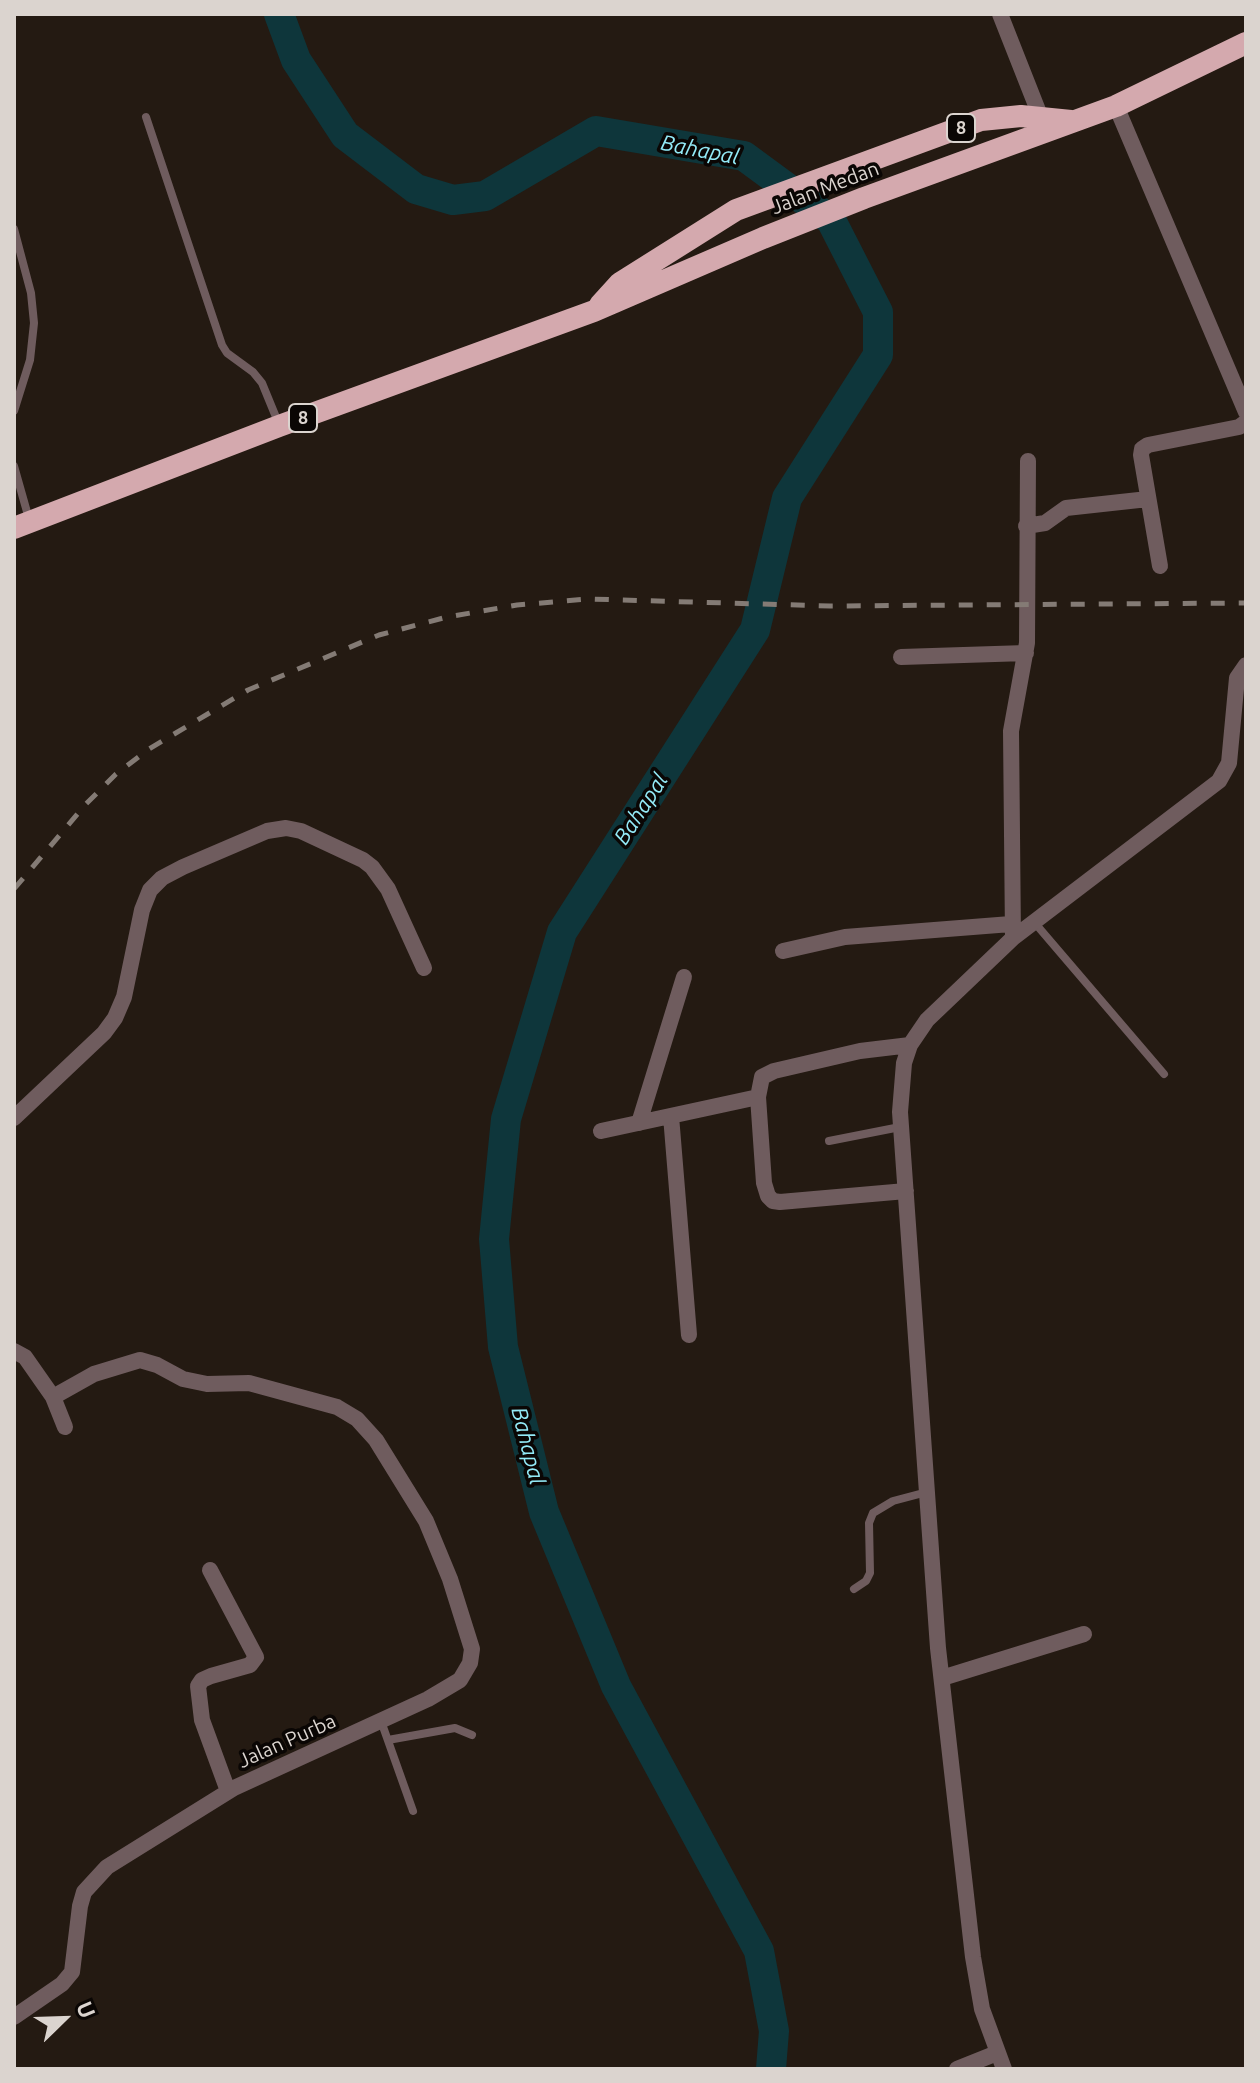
<!DOCTYPE html>
<style>
body{margin:0}
#map{position:relative;width:1260px;height:2083px;overflow:hidden;background:#241a12;font-family:Ubuntu,sans-serif}
canvas{display:block}
.frame{position:absolute;inset:0;border:16px solid #dbd4cf;pointer-events:none}
.north{position:absolute;left:24px;top:1979px;width:80px;height:80px;-webkit-text-stroke:6px #0a0604;paint-order:stroke;rotate:67deg;font-size:22px;font-weight:700;line-height:32px;text-align:center;color:#dbd4cf}
.north::after{content:'';display:block;margin:auto;width:28px;height:36px;background:#dbd4cf;clip-path:polygon(50% 0,100% 100%,50% 72%,0 100%)}
</style>
<div id="map">
<canvas width="1260" height="2083"></canvas>
<div class="frame"></div>
<div class="north">U</div>
</div>
<script>
const g = document.querySelector('canvas').getContext('2d');
g.lineJoin = 'round';
function shape(rows) {
  const path = new Path2D();
  for (const r of rows) {
    path.moveTo(r[0], r[1]);
    for (let i = 2; i < r.length; i += 2) path.lineTo(r[i], r[i + 1]);
  }
  return path;
}
function stroke(path, color, width, dash) {
  g.strokeStyle = color;
  g.lineWidth = width;
  g.lineCap = dash ? 'butt' : 'round';
  g.setLineDash(dash || []);
  g.stroke(path);
}
function label(font, color, halo, rows, align = 'center') {
  g.font = font + ' Ubuntu,sans-serif';
  g.lineWidth = 7;
  g.setLineDash([]);
  g.textBaseline = 'middle';
  g.strokeStyle = halo;
  g.fillStyle = color;
  for (const [text, x, y, turn = 0] of rows) {
    g.save();
    g.translate(x, y);
    g.rotate((+turn || 0) * Math.PI / 180);
    g.textAlign = isNaN(turn) ? turn : align;
    if (halo) g.strokeText(text, 0, 0);
    g.fillText(text, 0, 0);
    g.restore();
  }
}
const river = shape([
 [279,14,296,60,345,135,416,189,453,200,485,196,596,131,744,156,831,220,878,312,878,355,787,498,755,630,562,932,506,1119,494,1239,503,1347,544,1512,616,1686,759,1951,774,2031,771,2069]
]);
const service = shape([
 [146,117,222,345,227,353,253,372,262,383,278,422],
 [14,229,31,293,34,323,30,360,14,411],
 [14,466,29,519],
 [1034,922,1164,1074],
 [829,1141,900,1127],
 [854,1589,866,1581,870,1573,869,1523,873,1513,893,1501,927,1492],
 [381,1721,413,1811],
 [388,1740,455,1728,472,1735]
]);
const minor = shape([
 [1000,14,1041,118],
 [1116,106,1246,412],
 [1026,526,1045,523,1066,508,1148,499],
 [1160,566,1141,455,1142,449,1148,445,1239,427,1246,422],
 [901,657,1026,653],
 [1013,938,1011,731,1027,643,1028,461],
 [783,951,845,937,1011,924],
 [758,1097,762,1077,774,1071,860,1051,910,1045],
 [671,1116,689,1335],
 [14,1118,104,1033,115,1018,124,997,142,910,150,890,162,878,183,867,267,831,286,828,301,831,363,860,372,867,388,889,424,968],
 [639,1123,684,977],
 [601,1131,758,1097,764,1183,768,1196,773,1201,780,1202,906,1191],
 [14,1351,25,1357,53,1397,65,1427],
 [210,1570,256,1657,250,1665,211,1676,202,1680,198,1686,202,1720,228,1791],
 [942,1678,1084,1634],
 [14,2017,62,1984,72,1972,80,1906,84,1892,107,1867,234,1788,428,1699,460,1680,470,1663,472,1649,450,1579,426,1521,376,1440,357,1419,337,1407,249,1383,207,1384,183,1379,157,1365,140,1360,94,1374,53,1397],
 [957,2069,997,2053],
 [1004,2069,982,2009,973,1957,938,1648,900,1112,904,1063,910,1045,927,1020,1013,938,1219,781,1229,763,1237,678,1246,665]
]);
const trunk = shape([
 [600,305,620,283,736,210,981,120,1021,116,1071,121],
 [14,528,279,426,594,311,763,238,864,198,1116,106,1246,43]
]);
const rail = shape([
 [14,889,86,804,116,774,149,749,248,690,379,635,447,617,517,605,588,599,830,606,1246,603]
]);
const shields = [
 [961,128,28],
 [303,418,28]
];
const shieldNames = [
 ["8",961,128],
 ["8",303,418]
];
const streetNames = [
 ["Jalan Medan",825,188,-21],
 ["Jalan Purba",287,1741,-24]
];
const waterNames = [
 ["Bahapal",700,150,11],
 ["Bahapal",641,809,-57],
 ["Bahapal",528,1446,76]
];
stroke(river, '#0e363b', 30);
stroke(service, '#6f5c5e', 8);
stroke(minor, '#6f5c5e', 16);
stroke(trunk, '#d4a9ae', 22);
stroke(rail, '#847b75', 5, [14, 14]);
for (const [x, y, w] of shields) {
  const box = new Path2D();
  box.roundRect(x - w / 2, y - 14, w, 28, 6);
  g.fillStyle = '#0a0604';
  g.fill(box);
  stroke(box, '#dbd4cf', 2);
}
label('bold 18px', '#dbd4cf', null, shieldNames);
label('20px', '#dbd4cf', '#0a0604', streetNames);
label('italic 22px', '#93eaf7', '#0a0604', waterNames);
</script>
